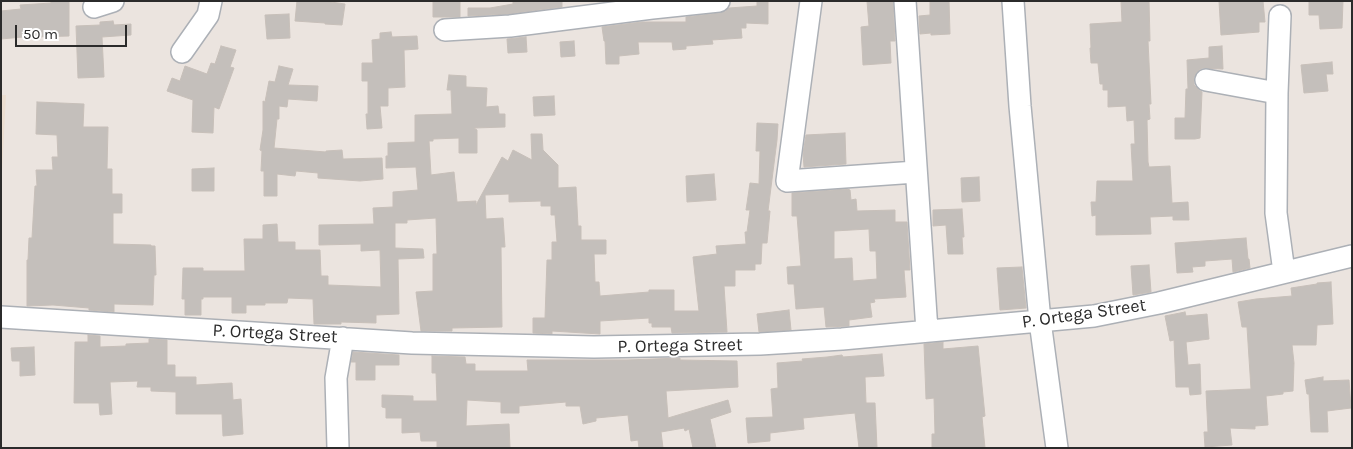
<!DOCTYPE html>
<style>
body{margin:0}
#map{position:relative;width:1353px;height:449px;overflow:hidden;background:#ebe4df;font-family:Karla,sans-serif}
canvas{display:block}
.frame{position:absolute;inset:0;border:2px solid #2b2b2b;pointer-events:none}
.scale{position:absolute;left:15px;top:25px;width:112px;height:22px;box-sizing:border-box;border:2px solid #2b2b2b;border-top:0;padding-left:6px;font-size:15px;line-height:18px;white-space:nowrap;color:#2b2b2b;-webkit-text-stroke:4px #fff;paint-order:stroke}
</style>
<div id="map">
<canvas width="1353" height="449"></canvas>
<div class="frame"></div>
<div class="scale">50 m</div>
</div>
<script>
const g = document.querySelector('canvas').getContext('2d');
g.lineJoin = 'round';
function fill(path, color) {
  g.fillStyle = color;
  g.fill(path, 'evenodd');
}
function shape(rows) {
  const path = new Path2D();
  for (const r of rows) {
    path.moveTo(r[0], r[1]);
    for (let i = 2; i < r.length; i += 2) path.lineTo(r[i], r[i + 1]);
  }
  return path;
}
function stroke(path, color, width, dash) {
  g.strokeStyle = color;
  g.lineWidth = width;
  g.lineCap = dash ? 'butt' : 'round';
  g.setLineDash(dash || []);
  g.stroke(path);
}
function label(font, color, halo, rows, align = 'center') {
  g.font = font + ' Karla,sans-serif';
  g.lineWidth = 4;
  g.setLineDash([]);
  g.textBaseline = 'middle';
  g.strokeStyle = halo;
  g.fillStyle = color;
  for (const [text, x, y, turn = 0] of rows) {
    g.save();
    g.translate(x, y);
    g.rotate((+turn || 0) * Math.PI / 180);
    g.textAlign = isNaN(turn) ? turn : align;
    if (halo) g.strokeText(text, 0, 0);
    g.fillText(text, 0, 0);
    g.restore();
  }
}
const education = shape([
 [1,95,6,95,1,192]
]);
const building = shape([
 [51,1,69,1,69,36,34,37,34,36,1,39,1,11,21,9,20,5,51,3,51,1],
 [297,1,324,1,345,4,342,25,325,24,325,23,295,21,297,1],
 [433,1,460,1,460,17,433,17,433,1],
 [537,1,562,1,562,7,509,14,468,16,468,8,490,8,513,4,513,2,537,1],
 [757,1,768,2,768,24,746,23,746,28,741,28,742,38,712,40,713,44,686,46,686,49,673,50,672,42,638,42,639,54,619,56,619,64,606,64,605,41,604,41,602,27,642,22,686,22,686,17,720,13,726,11,729,8,757,6,757,1],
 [867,1,893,1,895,41,890,41,891,63,863,65,861,27,869,26,867,1],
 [930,1,949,1,950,34,931,35,931,33,920,34,919,16,930,15,930,1],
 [1121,1,1149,1,1150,41,1148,41,1151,104,1149,104,1150,119,1147,120,1148,162,1149,167,1170,166,1172,203,1188,202,1189,220,1173,220,1173,216,1150,217,1151,234,1096,235,1096,215,1092,216,1091,202,1096,202,1097,181,1133,181,1131,144,1135,144,1134,120,1127,121,1126,106,1108,107,1108,90,1103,90,1103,84,1100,84,1098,63,1091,63,1090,48,1091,48,1090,24,1122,22,1121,1],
 [1219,1,1263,1,1265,22,1259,22,1259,32,1221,35,1219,1],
 [1309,1,1343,1,1342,28,1320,29,1319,15,1309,15,1309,1],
 [289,14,290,38,267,39,265,15,289,14],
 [113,21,114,25,131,24,131,35,102,37,104,77,78,78,76,26,100,25,100,22,113,21],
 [391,32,392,37,417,36,418,49,404,50,405,87,388,88,388,106,380,106,382,128,367,129,366,114,368,114,368,81,362,81,362,63,373,63,372,40,380,39,380,33,391,32],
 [526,37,527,52,508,53,507,39,526,37],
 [574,41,575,56,561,57,560,42,574,41],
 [221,46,236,50,230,67,234,68,219,109,214,107,213,133,192,132,193,100,167,91,172,78,180,81,185,66,207,74,211,63,215,64,221,46],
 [1222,46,1223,69,1202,68,1197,72,1194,77,1194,85,1198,89,1202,92,1200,138,1195,139,1175,139,1175,118,1185,118,1186,89,1188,89,1187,60,1209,58,1209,47,1222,46],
 [1332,62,1333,74,1326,74,1328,91,1304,93,1301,65,1332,62],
 [279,66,293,69,288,85,318,86,317,101,288,99,287,107,279,106,279,119,277,119,274,148,326,152,326,151,342,150,343,159,382,158,383,179,360,181,318,178,318,173,296,171,295,176,277,174,277,196,264,196,264,171,261,171,262,151,260,150,263,130,263,101,265,102,269,81,275,82,279,66],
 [449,75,466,76,466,87,487,88,486,107,498,106,499,114,505,114,505,127,474,128,477,130,477,153,459,153,459,138,433,139,433,141,429,141,431,175,454,172,457,202,476,201,476,205,502,157,508,161,513,150,532,160,531,134,542,134,543,150,558,165,558,188,576,187,578,226,581,226,581,240,606,240,606,254,594,254,595,282,599,282,600,296,649,292,649,290,674,290,674,311,699,311,693,257,717,254,716,246,746,244,745,232,747,232,750,210,746,210,750,183,759,184,760,151,756,151,757,123,778,124,777,140,768,211,770,211,767,243,762,243,761,264,755,264,755,270,735,270,735,286,724,286,727,332,672,333,671,327,652,327,652,323,649,323,649,318,600,321,600,334,552,331,552,334,533,333,533,318,545,318,547,260,552,260,552,242,557,242,555,215,551,215,551,206,541,206,541,201,509,202,509,194,485,195,486,219,503,218,505,247,501,247,502,327,452,328,452,331,421,331,416,292,433,291,433,254,437,254,436,218,407,220,407,223,395,223,395,248,423,249,424,258,398,259,399,314,376,315,376,323,341,322,341,324,314,324,313,299,288,298,287,303,265,303,265,305,246,305,246,313,232,313,232,297,203,297,203,299,201,299,201,315,185,315,185,299,182,299,183,268,203,268,203,271,245,271,244,239,263,239,263,225,277,224,278,242,295,242,295,250,320,250,321,276,328,276,328,285,381,287,380,250,361,251,361,244,319,245,319,225,374,224,373,208,393,207,393,192,418,190,416,167,386,168,386,156,388,156,388,143,415,142,415,115,452,114,451,90,447,90,449,75],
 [554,96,555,115,534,116,533,97,554,96],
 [37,102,84,104,83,127,108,127,107,169,112,169,112,194,122,194,122,213,113,213,113,244,151,245,151,246,155,246,156,275,154,275,153,305,114,304,114,312,89,310,89,308,53,305,27,306,27,260,28,260,29,238,32,238,35,186,37,186,36,170,53,170,52,157,58,157,57,135,36,134,37,102],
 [845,133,846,164,804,167,803,154,806,135,845,133],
 [214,168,214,191,192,191,192,169,214,168],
 [714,174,716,200,687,202,686,176,714,174],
 [979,177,980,201,962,202,961,178,979,177],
 [847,189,850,190,851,200,856,199,857,211,895,210,895,222,907,222,910,270,904,270,906,297,874,299,875,302,870,303,872,317,849,320,849,326,826,327,824,307,796,309,794,284,788,284,787,267,801,266,797,216,792,216,792,193,847,189],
 [869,229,870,251,876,251,877,279,853,281,852,258,834,259,834,231,869,229],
 [962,209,964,237,962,237,963,254,948,254,946,225,933,226,933,210,962,209],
 [1246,238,1248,259,1249,259,1250,268,1233,272,1232,259,1205,261,1205,266,1192,267,1193,272,1177,273,1175,243,1246,238],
 [1149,265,1151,292,1133,295,1131,266,1149,265],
 [1022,267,1026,308,1000,310,997,268,1022,267],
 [1331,282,1333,324,1317,325,1316,345,1292,345,1294,363,1293,391,1283,392,1283,394,1266,396,1268,425,1255,426,1255,429,1230,428,1232,445,1205,447,1204,432,1208,432,1206,391,1251,389,1247,327,1242,327,1238,302,1256,299,1292,296,1291,288,1317,284,1317,283,1331,282],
 [789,310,791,330,759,332,757,314,789,310],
 [1185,312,1186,316,1207,314,1209,339,1186,342,1188,365,1200,364,1201,394,1190,395,1189,387,1176,387,1174,340,1170,341,1165,316,1185,312],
 [88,335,100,336,100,347,126,346,126,344,149,343,149,339,167,340,167,365,175,365,175,377,196,377,196,385,232,383,233,400,241,399,243,434,223,436,222,414,176,414,176,392,151,391,151,387,137,387,138,381,110,382,112,414,100,415,99,403,74,403,75,342,88,342,88,335],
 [943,342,943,349,978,346,985,416,982,417,985,448,932,448,932,434,935,434,934,398,926,399,924,344,943,342],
 [34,347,35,375,20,376,20,361,12,361,11,348,34,347],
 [353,352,399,355,399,365,375,365,375,380,356,380,356,362,351,362,353,352],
 [882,354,884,376,865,377,866,403,875,403,877,448,859,448,855,413,803,418,804,429,770,433,770,441,748,443,746,418,773,417,771,389,778,388,777,363,803,361,802,359,827,357,842,355,843,357,882,354],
 [432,356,465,357,466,364,475,364,475,371,528,371,527,360,627,360,680,358,680,360,737,361,738,387,666,391,668,418,728,400,731,412,710,419,716,448,693,448,689,429,685,431,684,428,661,432,663,448,639,448,638,440,631,441,628,415,596,418,596,421,583,424,580,406,566,406,566,402,519,406,519,413,501,413,501,402,467,400,466,426,509,424,510,448,437,448,437,441,421,441,420,432,402,433,402,418,386,418,386,408,382,407,382,395,413,396,413,401,437,401,436,373,432,373,432,356],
 [1323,377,1323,381,1349,380,1351,408,1327,411,1328,432,1311,432,1309,394,1307,394,1305,380,1323,377]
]);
const minor = shape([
 [811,1,787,181,916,172],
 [905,1,927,331],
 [1013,1,1020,106,1040,321,1057,448],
 [94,7,113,1],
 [1280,16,1277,93,1276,213,1284,272],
 [445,30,510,26,652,8,719,1],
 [182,52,208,15,211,1],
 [1206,80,1277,93],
 [1,317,412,343,594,347,760,344,842,339,1094,316,1159,303,1352,256],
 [338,448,336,378,343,338]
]);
const streetNames = [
 ["P. Ortega Street",1084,314,-8],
 ["P. Ortega Street",275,334,3],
 ["P. Ortega Street",680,346,-1]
];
fill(education, '#ebded1');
fill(building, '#c4bfbb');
stroke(building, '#c7bfb9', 1);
stroke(minor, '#acb0b6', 24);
stroke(minor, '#fff', 21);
label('18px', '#2b2b2b', '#fff', streetNames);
</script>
